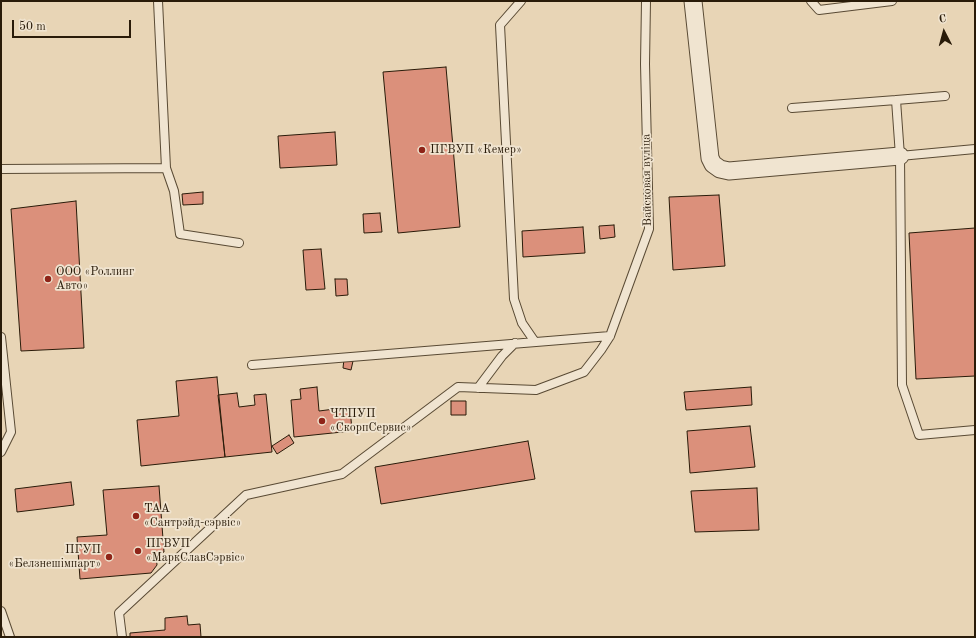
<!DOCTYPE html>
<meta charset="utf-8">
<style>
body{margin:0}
#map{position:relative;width:976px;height:638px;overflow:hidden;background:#e8d5b6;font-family:"Old Standard TT",serif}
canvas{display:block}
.frame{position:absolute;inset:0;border:2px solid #291b09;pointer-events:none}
.north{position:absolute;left:924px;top:12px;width:40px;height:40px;-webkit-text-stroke:3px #f0e4d0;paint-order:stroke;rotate:354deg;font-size:11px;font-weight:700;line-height:16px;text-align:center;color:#291b09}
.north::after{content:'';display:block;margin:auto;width:14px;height:18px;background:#291b09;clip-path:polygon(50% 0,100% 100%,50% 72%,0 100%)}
.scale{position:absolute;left:12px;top:20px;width:119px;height:18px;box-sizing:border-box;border:2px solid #291b09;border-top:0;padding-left:5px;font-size:12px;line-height:14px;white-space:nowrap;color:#291b09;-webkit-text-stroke:3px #f0e4d0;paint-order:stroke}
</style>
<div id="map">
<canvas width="976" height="638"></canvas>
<div class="frame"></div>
<div class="north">С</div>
<div class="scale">50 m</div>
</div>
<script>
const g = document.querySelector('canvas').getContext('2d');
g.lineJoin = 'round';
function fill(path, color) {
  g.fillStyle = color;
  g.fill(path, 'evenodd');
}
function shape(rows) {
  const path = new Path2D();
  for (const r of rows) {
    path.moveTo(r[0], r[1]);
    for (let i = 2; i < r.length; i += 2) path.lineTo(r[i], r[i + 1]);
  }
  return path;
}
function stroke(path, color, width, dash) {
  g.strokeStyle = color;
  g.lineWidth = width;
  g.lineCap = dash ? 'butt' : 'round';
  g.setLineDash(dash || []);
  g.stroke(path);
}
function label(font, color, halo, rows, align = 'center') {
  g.font = font + ' "Old Standard TT",serif';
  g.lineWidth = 3.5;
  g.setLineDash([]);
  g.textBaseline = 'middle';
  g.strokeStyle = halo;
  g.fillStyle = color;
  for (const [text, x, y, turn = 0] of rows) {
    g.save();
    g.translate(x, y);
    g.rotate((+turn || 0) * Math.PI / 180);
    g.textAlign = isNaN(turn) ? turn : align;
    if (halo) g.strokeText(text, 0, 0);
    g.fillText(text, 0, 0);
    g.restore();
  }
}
const building = shape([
 [446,67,460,227,398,233,383,72,446,67],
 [335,132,337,165,280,168,278,136,335,132],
 [203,192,203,204,183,205,182,194,203,192],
 [719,195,725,266,673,270,669,197,719,195],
 [76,201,84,348,21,351,11,209,76,201],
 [380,213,382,232,364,233,363,214,380,213],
 [614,225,615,237,600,239,599,226,614,225],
 [583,227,585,253,523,257,522,231,583,227],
 [975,228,975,376,916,379,909,233,975,228],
 [321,249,325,289,306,290,303,250,321,249],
 [335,279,347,279,348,295,336,296,335,279],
 [344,359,353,361,351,370,343,368,344,359],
 [217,377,225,457,141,466,137,420,179,416,176,381,217,377],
 [317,387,319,411,350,407,352,431,294,437,291,400,301,399,300,389,317,387],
 [751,387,752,405,686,410,684,392,751,387],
 [237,393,239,407,255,405,254,395,266,394,272,452,225,457,218,395,237,393],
 [451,401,466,401,466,415,451,415,451,401],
 [750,426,755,467,690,473,687,431,750,426],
 [289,435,294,443,277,454,272,446,289,435],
 [528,441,535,479,381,504,375,467,528,441],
 [71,482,74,505,17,512,15,489,71,482],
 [159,486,164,552,156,555,157,565,151,573,80,579,77,537,107,535,103,490,159,486],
 [757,488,759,530,695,532,691,491,757,488],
 [187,616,188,625,200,624,201,637,130,637,130,633,165,630,165,618,187,616]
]);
const service = shape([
 [158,1,166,168,174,191,180,234,239,243],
 [521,1,500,25,514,299,522,323,535,342],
 [811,1,819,10,892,1],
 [896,100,945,96],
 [792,108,896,100,900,156,902,385,919,435,975,430],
 [900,156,975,149],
 [1,169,166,168],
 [1,337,11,432,1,452],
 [252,365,610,336],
 [478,388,502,356,515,343],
 [1,611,10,637],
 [122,637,119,613,246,495,342,474,458,387,536,390,584,372,601,350,610,336,649,229,645,64,646,1]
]);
const minor = shape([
 [693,1,710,158,713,164,720,169,729,171,900,156]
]);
const markers = [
 [422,150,4,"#8f2418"],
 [48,279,4,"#8f2418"],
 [322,421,4,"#8f2418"],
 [136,516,4,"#8f2418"],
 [138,551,4,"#8f2418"],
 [109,557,4,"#8f2418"]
];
const poiNames = [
 ["ПГВУП «Кемер»",430,150],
 ["ООО «Роллинг",56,272],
 ["Авто»",56,286],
 ["ЧТПУП",330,414],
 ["«СкорпСервис»",330,428],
 ["ТАА",144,509],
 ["«Сантрэйд-сэрвіс»",144,523],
 ["ПГВУП",146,544],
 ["«МаркСлавСэрвіс»",146,558],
 ["ПГУП",101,550,"right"],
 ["«Белзнешімпарт»",101,564,"right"]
];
const streetNames = [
 ["Вайсковая вуліца",647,180,-91]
];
fill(building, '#db907b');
stroke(building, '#291b09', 1);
stroke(service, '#594a34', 10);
stroke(minor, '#594a34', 19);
stroke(service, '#f0e4d0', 8);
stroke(minor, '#f0e4d0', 17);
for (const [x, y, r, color] of markers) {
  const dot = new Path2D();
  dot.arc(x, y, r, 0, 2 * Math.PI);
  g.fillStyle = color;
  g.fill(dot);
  stroke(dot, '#f0e4d0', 1.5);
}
label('12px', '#291b09', '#f0e4d0', poiNames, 'left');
label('12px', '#291b09', '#f0e4d0', streetNames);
</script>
